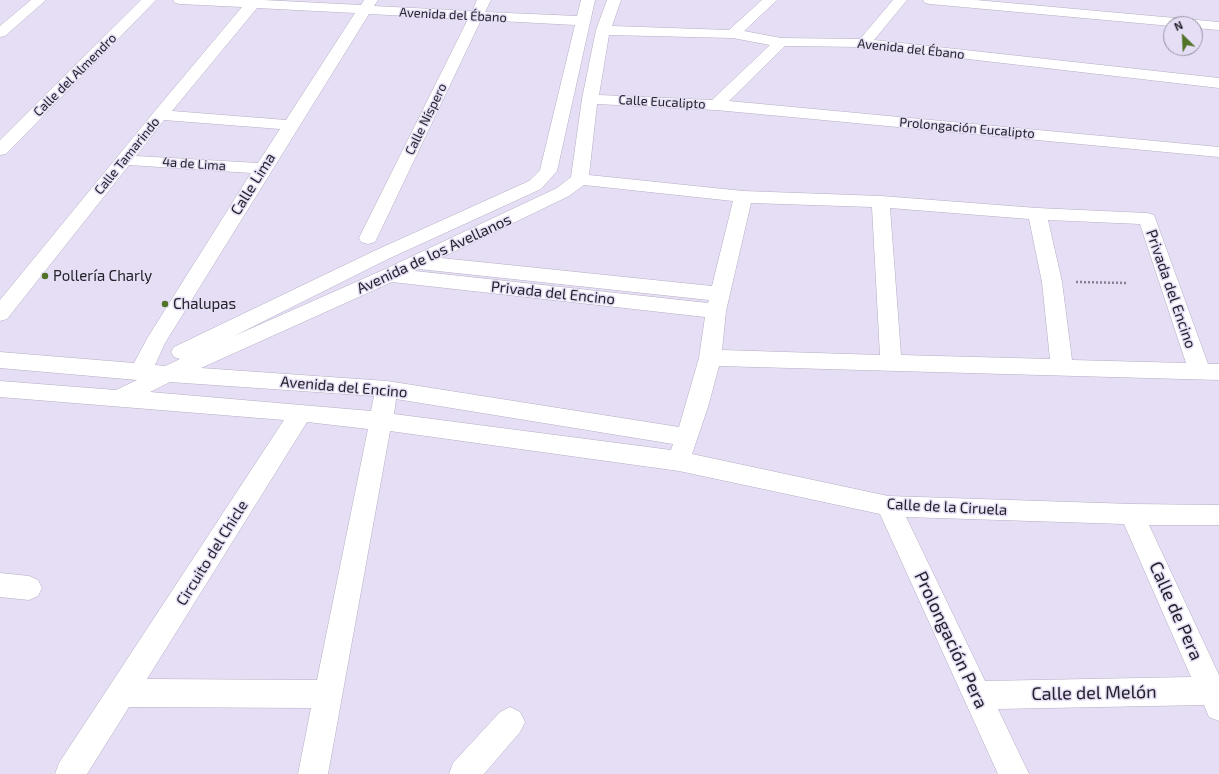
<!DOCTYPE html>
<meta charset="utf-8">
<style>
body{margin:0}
#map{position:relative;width:1219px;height:774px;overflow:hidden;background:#e5def5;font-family:"Exo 2",sans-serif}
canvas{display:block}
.north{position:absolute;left:1163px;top:16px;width:40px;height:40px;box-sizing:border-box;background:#e5def5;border:1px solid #9893a4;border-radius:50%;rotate:336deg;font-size:11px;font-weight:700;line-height:16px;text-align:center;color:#25222b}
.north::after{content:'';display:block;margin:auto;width:14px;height:18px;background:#527228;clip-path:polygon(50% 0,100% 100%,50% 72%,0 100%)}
</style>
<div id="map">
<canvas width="1219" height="774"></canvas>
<div class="north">N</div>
</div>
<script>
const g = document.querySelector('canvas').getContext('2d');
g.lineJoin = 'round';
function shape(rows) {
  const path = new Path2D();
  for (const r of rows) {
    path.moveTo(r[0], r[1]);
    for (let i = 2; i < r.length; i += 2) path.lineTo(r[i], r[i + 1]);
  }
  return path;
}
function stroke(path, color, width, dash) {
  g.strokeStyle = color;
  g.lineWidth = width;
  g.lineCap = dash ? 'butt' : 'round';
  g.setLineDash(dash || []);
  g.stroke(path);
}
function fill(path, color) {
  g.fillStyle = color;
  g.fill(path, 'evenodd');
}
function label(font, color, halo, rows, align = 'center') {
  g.font = font + ' "Exo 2",sans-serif';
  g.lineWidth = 3;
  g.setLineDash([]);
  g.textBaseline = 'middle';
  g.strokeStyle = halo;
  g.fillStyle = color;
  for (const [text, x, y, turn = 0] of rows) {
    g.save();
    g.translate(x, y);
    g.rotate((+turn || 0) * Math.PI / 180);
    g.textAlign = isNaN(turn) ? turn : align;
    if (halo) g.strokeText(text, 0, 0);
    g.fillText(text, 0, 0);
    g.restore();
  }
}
const path = shape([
 [1076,282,1127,283]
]);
const minor = shape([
 [31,0,46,0,5,36,0,37,0,26,31,0],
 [141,0,156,0,6,154,0,155,0,140,141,0],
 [173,0,263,0,361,5,364,0,378,0,374,6,472,11,477,0,491,0,485,12,577,16,581,0,595,0,557,171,541,189,388,259,234,336,383,270,557,188,571,177,582,99,596,30,607,0,621,0,612,26,729,30,762,0,777,0,744,31,781,38,860,39,893,0,907,0,874,40,1219,78,1219,88,864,47,785,46,729,101,1219,147,1219,157,716,110,597,104,589,175,743,191,881,196,1037,208,1147,213,1154,215,1208,364,1219,364,1219,380,719,366,708,407,692,454,888,496,1132,504,1219,505,1219,525,1149,525,1219,675,1219,721,1209,717,1204,705,998,709,1029,774,998,774,880,514,679,471,390,431,328,774,298,774,311,708,129,707,87,774,55,774,59,763,284,420,0,397,0,381,116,390,137,380,0,368,0,352,134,363,148,337,251,173,129,165,7,319,0,321,0,300,154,112,242,7,180,4,175,3,173,0],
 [257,8,355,13,286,120,172,111,257,8],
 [369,14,468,19,359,238,361,242,368,244,375,242,377,238,481,20,575,25,540,170,529,181,374,251,174,347,171,352,174,357,180,359,165,366,155,365,165,343,369,14],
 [609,35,733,38,770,45,712,100,599,95,609,35],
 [164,120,280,129,258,163,136,156,164,120],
 [584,185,733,201,712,286,441,258,569,196,584,185],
 [751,203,872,207,880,355,722,350,726,311,751,203],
 [890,208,1029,219,1042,282,1050,359,901,355,890,208],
 [1048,220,1140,224,1186,363,1072,360,1062,282,1048,220],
 [419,269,709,300,708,303,415,271,419,269],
 [392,282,705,317,699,358,679,427,387,381,201,368,392,282],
 [170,382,374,396,371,411,150,392,170,382],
 [396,399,673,444,671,450,394,414,396,399],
 [307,422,368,429,317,680,147,679,307,422],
 [906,517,1124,524,1191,677,985,681,906,517],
 [923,0,976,0,1219,22,1219,30,1195,28,1195,24,1171,24,1171,26,930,4,925,3,923,0],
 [0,573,29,576,38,580,42,588,38,596,29,600,0,597,0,573],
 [510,707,520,712,525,722,520,732,484,774,449,774,453,763,500,712,510,707]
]);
const markers = [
 [45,276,4,"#527228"],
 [165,304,4,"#527228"]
];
const farStreetnames = [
 ["Avenida del Ébano",453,15,3],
 ["Avenida del Ébano",911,49,6],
 ["Calle del Almendro",75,75,-45],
 ["Calle Eucalipto",662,102,3],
 ["Calle Níspero",426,119,-64],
 ["Prolongación Eucalipto",967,128,5],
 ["Calle Tamarindo",127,156,-51],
 ["4a de Lima",194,164,4]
];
const streetNames = [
 ["Calle Lima",253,184,-58],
 ["Avenida de los Avellanos",434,254,-25],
 ["Privada del Encino",1171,289,71],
 ["Privada del Encino",553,293,6],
 ["Avenida del Encino",344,387,5],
 ["Calle de la Ciruela",947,507,3],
 ["Circuito del Chicle",212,553,-58]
];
const poiNames = [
 ["Pollería Charly",53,276],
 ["Chalupas",173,304]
];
const nearStreetnames = [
 ["Calle de Pera",1176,611,66],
 ["Prolongación Pera",951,640,65],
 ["Calle del Melón",1094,693,-1]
];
stroke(minor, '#b5aec4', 1);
stroke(path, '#878292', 2.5, [2, 2]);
fill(minor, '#fff');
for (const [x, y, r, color] of markers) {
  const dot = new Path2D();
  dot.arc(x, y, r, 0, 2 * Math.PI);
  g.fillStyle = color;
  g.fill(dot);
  stroke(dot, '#e5def5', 1.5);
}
label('13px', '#25222b', '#e5def5', farStreetnames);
label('15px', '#25222b', '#e5def5', streetNames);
label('15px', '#25222b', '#e5def5', poiNames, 'left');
label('18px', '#25222b', '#e5def5', nearStreetnames);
</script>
